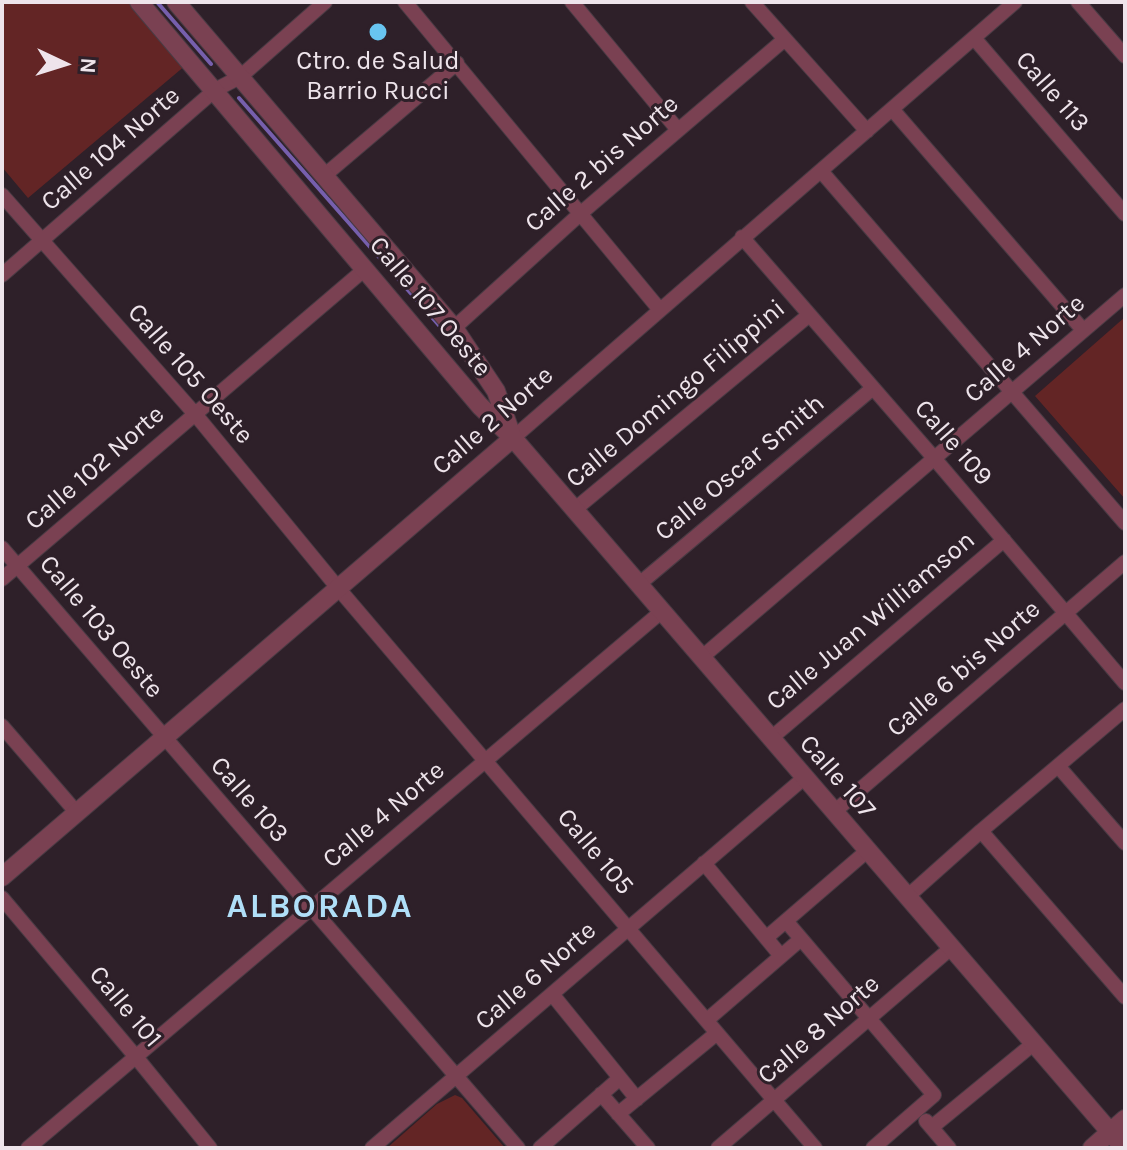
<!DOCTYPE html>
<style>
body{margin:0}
#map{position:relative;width:1127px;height:1150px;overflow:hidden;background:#2e2029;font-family:Karla,sans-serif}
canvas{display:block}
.frame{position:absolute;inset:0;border:4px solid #eee4eb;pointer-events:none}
.north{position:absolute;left:24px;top:24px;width:80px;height:80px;-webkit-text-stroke:6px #2e2029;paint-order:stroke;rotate:94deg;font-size:22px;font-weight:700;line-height:32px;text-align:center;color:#eee4eb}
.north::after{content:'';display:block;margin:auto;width:28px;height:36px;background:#eee4eb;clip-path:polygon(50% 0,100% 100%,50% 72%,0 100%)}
</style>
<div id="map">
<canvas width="1127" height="1150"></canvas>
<div class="frame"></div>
<div class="north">N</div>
</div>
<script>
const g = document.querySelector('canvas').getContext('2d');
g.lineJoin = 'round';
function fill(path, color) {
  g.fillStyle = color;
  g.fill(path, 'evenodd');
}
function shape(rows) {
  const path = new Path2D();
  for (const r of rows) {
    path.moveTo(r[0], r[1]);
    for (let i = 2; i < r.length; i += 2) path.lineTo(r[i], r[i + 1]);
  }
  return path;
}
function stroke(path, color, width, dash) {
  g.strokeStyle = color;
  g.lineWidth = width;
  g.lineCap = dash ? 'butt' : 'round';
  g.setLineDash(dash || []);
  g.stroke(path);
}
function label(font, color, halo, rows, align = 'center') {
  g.font = font + ' Karla,sans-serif';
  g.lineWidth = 6;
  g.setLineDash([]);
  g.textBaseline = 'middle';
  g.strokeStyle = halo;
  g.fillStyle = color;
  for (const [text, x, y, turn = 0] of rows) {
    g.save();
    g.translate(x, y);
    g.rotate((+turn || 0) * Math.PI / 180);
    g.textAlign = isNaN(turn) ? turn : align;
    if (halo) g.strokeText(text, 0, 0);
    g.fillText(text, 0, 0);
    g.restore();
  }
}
const green = shape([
 [2,2,131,2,186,65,28,198,2,167],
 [1125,317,1125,499,1035,396],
 [455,1095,462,1098,505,1148,387,1148,437,1104]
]);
const stream = shape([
 [157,2,211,64],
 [239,98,451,339]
]);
const minor = shape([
 [405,2,660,310],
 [572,2,678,130],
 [752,2,867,131],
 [1078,2,1125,56],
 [974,38,1125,214],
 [892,109,1083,330],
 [821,171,1125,523],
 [325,175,457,63],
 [2,195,195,414,338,588,815,1148],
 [742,237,934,458,1125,683],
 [2,275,215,90,240,77,325,2],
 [454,328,580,214,785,39],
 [513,438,1015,2],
 [574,510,809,315],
 [2,548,518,1148],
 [2,579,365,269],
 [638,585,873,388],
 [701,658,1125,295],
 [2,726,77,813],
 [770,739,1004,540],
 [1058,766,1125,843],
 [834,812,1125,562],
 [981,831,1125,997],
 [704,863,781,956],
 [907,897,981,831,1125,709],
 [2,898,136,1057,210,1148],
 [786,921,934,1095,873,1148],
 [766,938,867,851],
 [552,994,637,1099],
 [707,1020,801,939],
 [601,1094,648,1148],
 [618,1114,717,1033],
 [926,1121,949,1148],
 [932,1127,1033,1044],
 [28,1148,661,612],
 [372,1148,804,778],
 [540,1148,620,1078],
 [718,1148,951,948]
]);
const tertiary = shape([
 [139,2,480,406,513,438,1124,1148],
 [176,2,454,328,496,391,512,436],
 [2,877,513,438],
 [1092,1148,1125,1119]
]);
const markers = [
 [378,32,10,"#68c4f0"]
];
const poiNames = [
 ["Ctro. de Salud",378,62],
 ["Barrio Rucci",378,92]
];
const streetNames = [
 ["Calle 113",1052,92,49],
 ["Calle 104 Norte",111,149,-41],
 ["Calle 2 bis Norte",602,164,-41],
 ["Calle 107 Oeste",430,307,50],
 ["Calle 4 Norte",1025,349,-41],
 ["Calle 105 Oeste",190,374,49],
 ["Calle Domingo Filippini",676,394,-40],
 ["Calle 2 Norte",493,421,-41],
 ["Calle 109",953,443,49],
 ["Calle 102 Norte",95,468,-41],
 ["Calle Oscar Smith",740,468,-40],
 ["Calle Juan Williamson",871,621,-40],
 ["Calle 103 Oeste",101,627,50],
 ["Calle 6 bis Norte",964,669,-41],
 ["Calle 107",837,777,49],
 ["Calle 103",249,800,49],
 ["Calle 4 Norte",384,815,-40],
 ["Calle 105",595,852,50],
 ["Calle 6 Norte",536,976,-41],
 ["Calle 101",125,1007,50],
 ["Calle 8 Norte",819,1030,-41]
];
const districtNames = [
 ["ALBORADA",320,907]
];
fill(green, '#632525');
stroke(stream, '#765fad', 4);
stroke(minor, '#493b44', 16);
stroke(tertiary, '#493b44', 20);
stroke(minor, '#7a4152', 14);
stroke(tertiary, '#7a4152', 18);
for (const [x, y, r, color] of markers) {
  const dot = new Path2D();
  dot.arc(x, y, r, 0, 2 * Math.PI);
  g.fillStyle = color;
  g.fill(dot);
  stroke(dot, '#2e2029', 3);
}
label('26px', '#eee4eb', '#2e2029', poiNames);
label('26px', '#eee4eb', '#2e2029', streetNames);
g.letterSpacing = '2px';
label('bold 34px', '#b0dff8', '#2e2029', districtNames);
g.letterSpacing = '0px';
</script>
